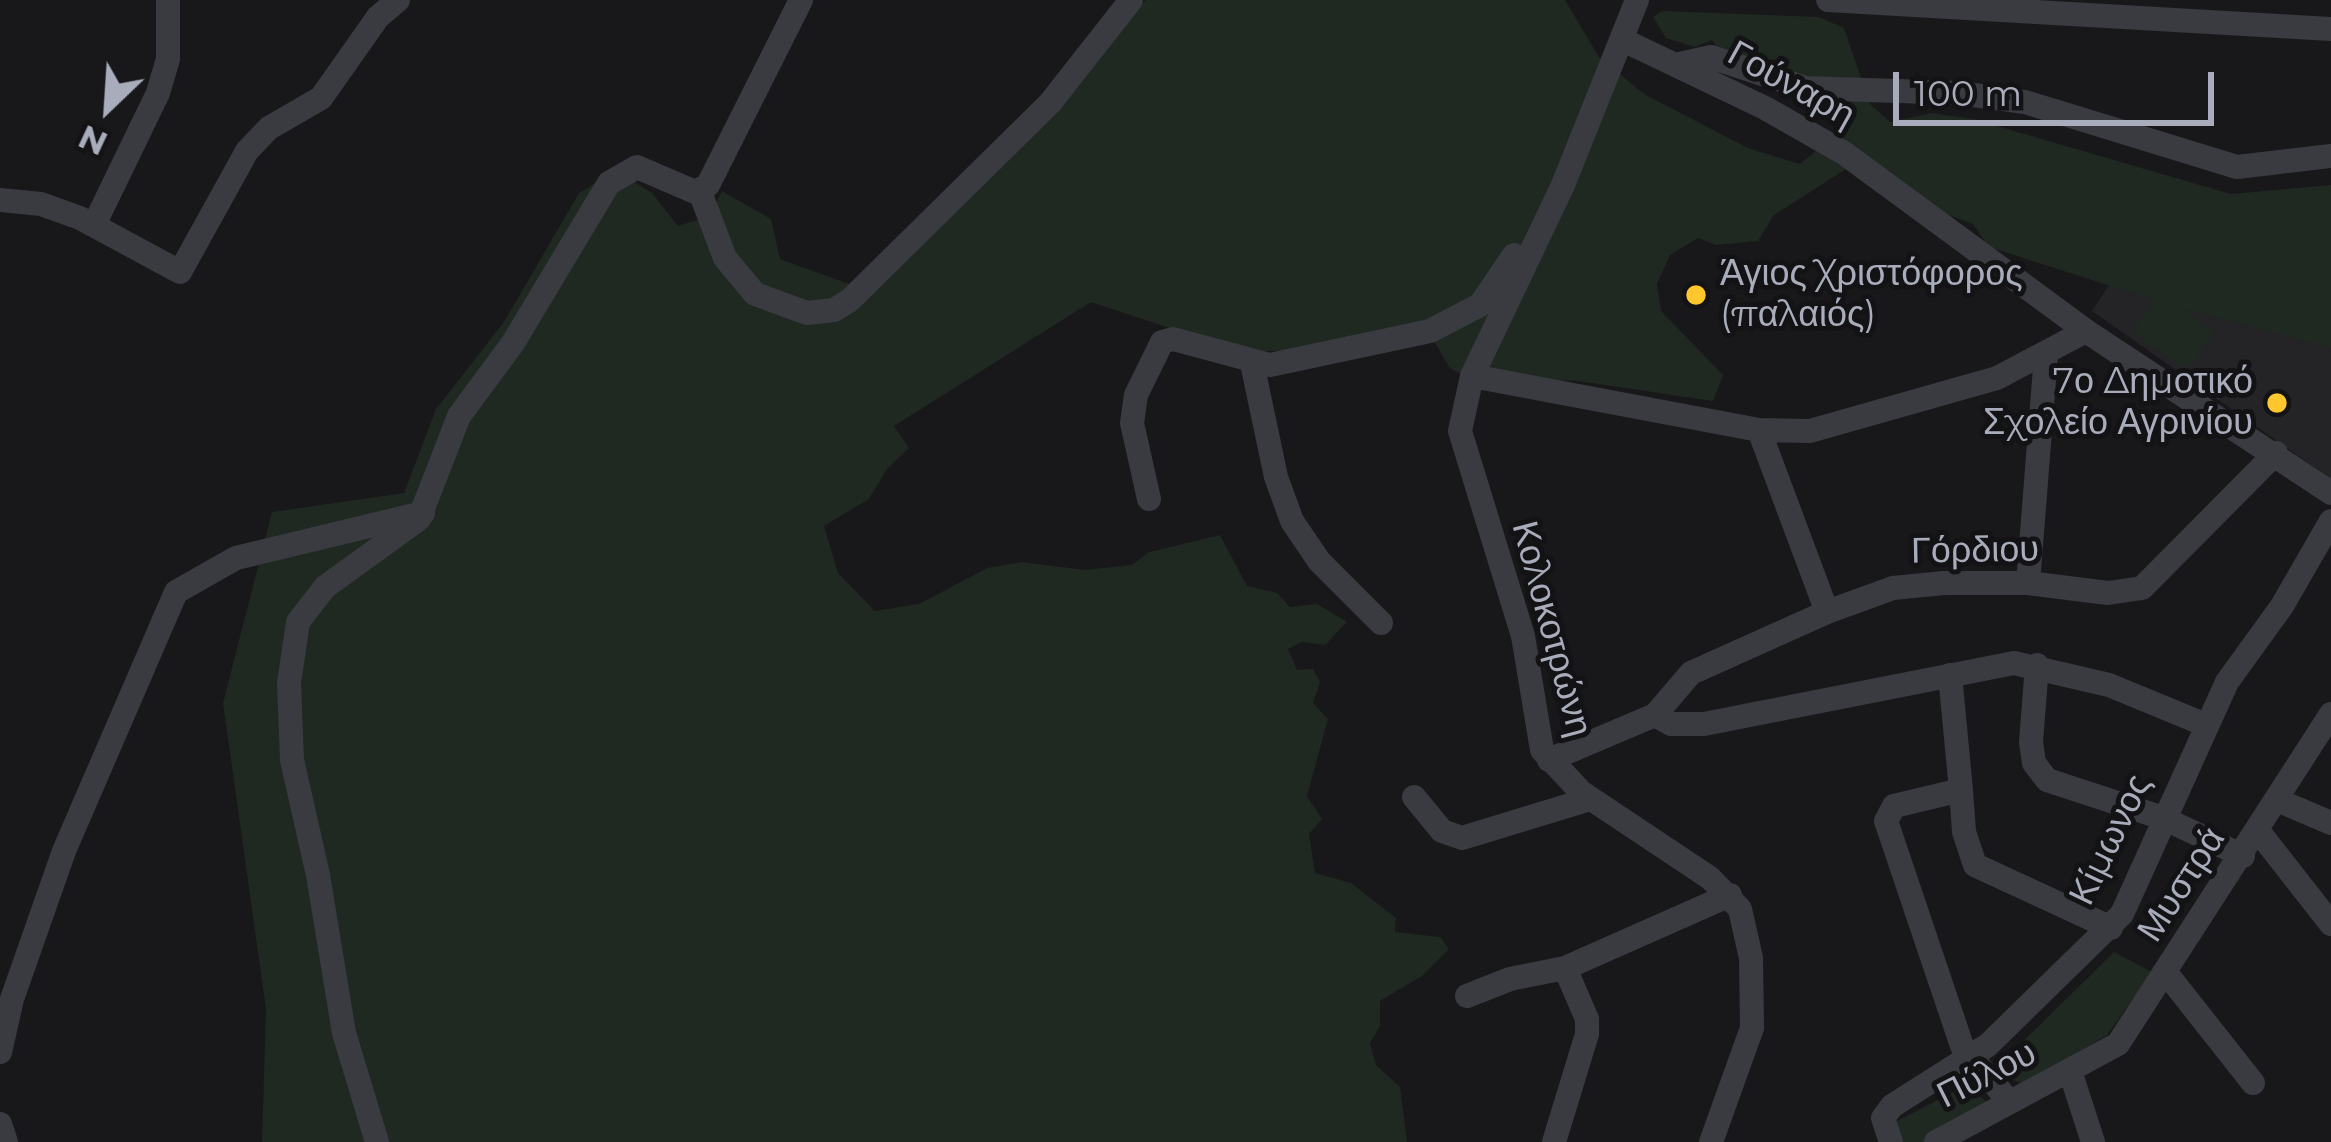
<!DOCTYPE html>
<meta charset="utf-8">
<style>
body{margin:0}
#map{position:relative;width:2331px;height:1142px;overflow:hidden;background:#18181a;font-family:Montserrat,sans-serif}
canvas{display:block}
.north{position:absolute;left:48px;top:48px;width:120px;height:120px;-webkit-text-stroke:9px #131315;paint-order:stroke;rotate:205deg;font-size:33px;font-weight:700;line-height:48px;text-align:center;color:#a9adbb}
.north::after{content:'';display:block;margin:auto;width:42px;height:54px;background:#a9adbb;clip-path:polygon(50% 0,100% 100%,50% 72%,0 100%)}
.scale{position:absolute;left:1893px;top:72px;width:321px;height:54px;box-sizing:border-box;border:6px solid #a9adbb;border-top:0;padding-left:15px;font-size:36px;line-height:42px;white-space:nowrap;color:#a9adbb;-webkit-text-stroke:9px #131315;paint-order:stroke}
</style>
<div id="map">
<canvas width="2331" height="1142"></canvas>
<div class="north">N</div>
<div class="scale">100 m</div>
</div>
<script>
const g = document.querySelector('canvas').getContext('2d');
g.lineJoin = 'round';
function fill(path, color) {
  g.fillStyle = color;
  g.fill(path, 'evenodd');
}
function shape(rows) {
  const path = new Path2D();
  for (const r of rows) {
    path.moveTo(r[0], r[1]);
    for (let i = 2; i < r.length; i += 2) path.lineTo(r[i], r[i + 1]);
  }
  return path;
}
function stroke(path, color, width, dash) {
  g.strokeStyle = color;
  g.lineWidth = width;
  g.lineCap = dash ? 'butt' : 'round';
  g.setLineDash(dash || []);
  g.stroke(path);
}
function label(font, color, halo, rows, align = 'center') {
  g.font = font + ' Montserrat,sans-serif';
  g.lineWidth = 10;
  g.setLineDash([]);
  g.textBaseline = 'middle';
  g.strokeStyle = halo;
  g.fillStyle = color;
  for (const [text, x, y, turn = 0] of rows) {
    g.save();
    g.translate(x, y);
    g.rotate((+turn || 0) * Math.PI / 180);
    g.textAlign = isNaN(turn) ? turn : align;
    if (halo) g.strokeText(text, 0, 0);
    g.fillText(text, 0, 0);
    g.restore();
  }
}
const built = shape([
 [2120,268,2331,327,2331,479,2092,311]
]);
const green = shape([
 [1146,0,1565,0,1599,57,1644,94,1748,148,1800,164,1848,124,1829,98,1724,55,1712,40,1695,47,1666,38,1653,17,1662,11,1819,17,1844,28,1870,104,1890,122,1932,113,1973,119,2231,194,2331,185,2331,348,2182,308,2215,333,2187,371,2132,332,2154,300,1989,247,1973,224,1917,203,1857,162,1774,215,1758,241,1716,245,1698,238,1670,255,1657,284,1661,311,1723,375,1713,401,1578,381,1462,375,1449,367,1433,339,1392,329,1288,351,1259,351,1206,340,1091,302,894,426,909,448,887,469,869,499,824,526,838,573,875,611,919,604,987,568,1022,562,1085,570,1132,565,1149,552,1220,535,1247,586,1277,593,1290,607,1317,604,1347,622,1325,645,1302,642,1288,649,1297,670,1313,669,1320,682,1313,703,1328,719,1307,796,1322,819,1309,834,1315,873,1351,883,1396,918,1395,932,1440,937,1449,949,1422,976,1380,1001,1380,1026,1370,1043,1376,1065,1400,1087,1407,1142,262,1142,266,1009,223,703,272,512,404,493,436,409,504,322,579,193,605,177,631,180,652,193,678,226,710,216,722,191,771,219,780,259,871,292],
 [2114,952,2152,972,2107,1035,2024,1085,1999,1073,2000,1064],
 [1967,1085,1990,1105,1927,1142,1899,1142,1891,1124]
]);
const minor = shape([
 [1637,0,1563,185,1472,376,1460,431,1523,636,1542,750,1581,792,1710,878,1740,909,1751,958,1752,1028,1711,1142],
 [1828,0,2331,29],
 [1623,40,1765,108,1844,153,2086,331,2331,493],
 [1675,65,1711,57,1805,88,1959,93,2025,102,2237,167,2331,156],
 [700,192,725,258,755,294,807,313,834,310,850,300,1050,103,1131,0],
 [0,200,41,204,80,218,180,272,247,151,269,128,321,98,378,17,398,0],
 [94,225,158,93,168,59,168,0],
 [1252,363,1276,477,1292,521,1319,561,1381,623],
 [1472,376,1759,430,1810,431,1997,378,2086,331],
 [1759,430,1827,612],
 [1149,499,1132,423,1136,395,1162,342,1173,339,1270,365,1430,331,1480,305,1514,255],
 [2028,583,2046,355],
 [2037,665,2031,742,2034,763,2047,780,2163,818,2243,856],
 [1950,675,1961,790,1894,806,1886,821,1962,1046,2007,1099],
 [1655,715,1691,673,1827,612,1893,588,1944,583,2028,583,2108,593,2142,588,2276,453],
 [1549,760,1655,715,1671,724,1704,724,2014,663,2109,685,2206,725],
 [1961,790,1964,832,1975,865,2111,928],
 [1414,797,1442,831,1462,838,1590,799],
 [2277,800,2331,823],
 [2259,832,2331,924],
 [2167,974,2253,1083],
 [1467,996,1510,979,1565,968,1730,895],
 [0,1052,12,999,64,851,176,592,236,558,423,513],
 [2071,1074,2093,1142],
 [0,1124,6,1142],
 [377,1142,344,1033,318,875,292,760,289,683,298,622,325,587,419,519,459,416,513,343,609,183,637,167,695,192,708,185,801,0],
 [1554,1142,1587,1034,1587,1019,1565,968],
 [1891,1142,1883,1118,1892,1106,1988,1045,2122,914,2227,682,2282,606,2331,521],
 [1936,1142,2118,1044,2331,714]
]);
const markers = [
 [1696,295,12,"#fdc72d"],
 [2277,403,12,"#fdc72d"]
];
const streetNames = [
 ["Γούναρη",1791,85,29],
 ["Γόρδιου",1975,551,-1],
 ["Κολοκοτρώνη",1551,629,75],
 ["Κίμωνος",2111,840,-64],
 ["Μυστρά",2182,885,-57],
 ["Πύλου",1987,1075,-27]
];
const poiNames = [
 ["Άγιος Χριστόφορος",1720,274],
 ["(παλαιός)",1720,315],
 ["7ο Δημοτικό",2253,382,"right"],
 ["Σχολείο Αγρινίου",2253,423,"right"]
];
fill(built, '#242427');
fill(green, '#1f2821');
stroke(minor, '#3a3b41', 24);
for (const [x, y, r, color] of markers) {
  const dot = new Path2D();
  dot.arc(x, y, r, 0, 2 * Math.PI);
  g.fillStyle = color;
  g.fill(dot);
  stroke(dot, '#131315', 4.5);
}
label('36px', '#a9adbb', '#131315', streetNames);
label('36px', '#a9adbb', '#131315', poiNames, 'left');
</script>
